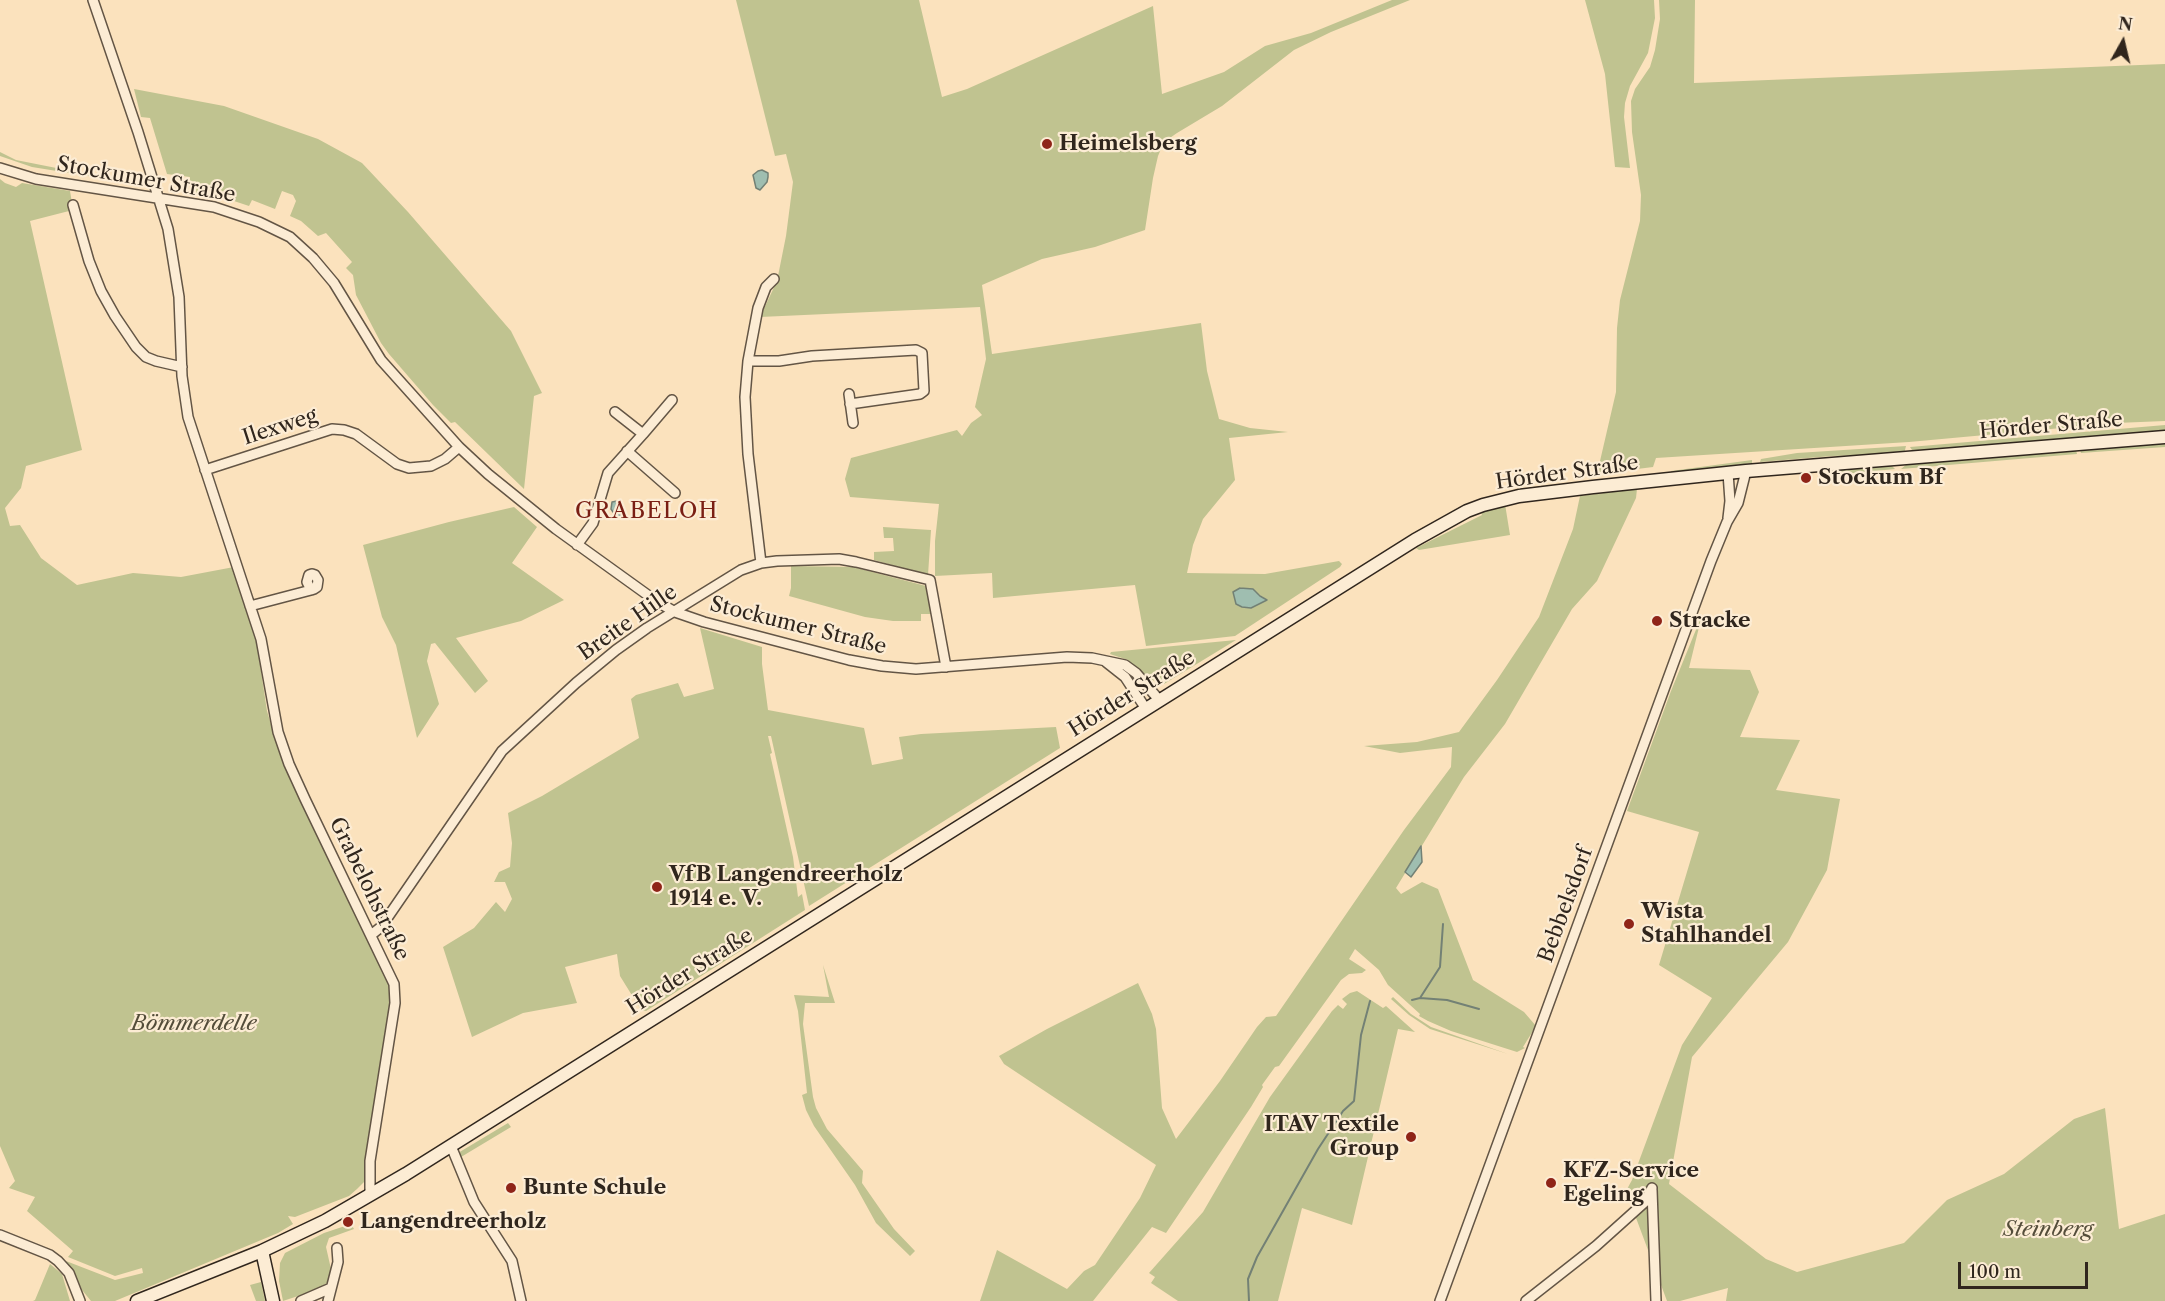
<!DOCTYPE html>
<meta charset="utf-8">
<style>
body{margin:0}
#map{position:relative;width:2165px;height:1301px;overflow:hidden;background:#fbe2bd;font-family:"Libre Caslon Text",serif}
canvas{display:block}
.north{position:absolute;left:2093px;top:12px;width:60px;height:60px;-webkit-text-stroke:4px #fcecd4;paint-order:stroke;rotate:8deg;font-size:16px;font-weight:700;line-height:24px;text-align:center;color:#30261d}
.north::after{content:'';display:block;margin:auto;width:21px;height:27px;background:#30261d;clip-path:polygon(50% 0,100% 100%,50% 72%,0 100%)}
.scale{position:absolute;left:1958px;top:1262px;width:130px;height:27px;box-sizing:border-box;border:3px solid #30261d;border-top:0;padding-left:8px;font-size:18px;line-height:21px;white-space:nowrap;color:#30261d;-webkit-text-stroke:4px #fcecd4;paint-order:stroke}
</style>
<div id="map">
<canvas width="2165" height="1301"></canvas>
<div class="north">N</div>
<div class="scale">100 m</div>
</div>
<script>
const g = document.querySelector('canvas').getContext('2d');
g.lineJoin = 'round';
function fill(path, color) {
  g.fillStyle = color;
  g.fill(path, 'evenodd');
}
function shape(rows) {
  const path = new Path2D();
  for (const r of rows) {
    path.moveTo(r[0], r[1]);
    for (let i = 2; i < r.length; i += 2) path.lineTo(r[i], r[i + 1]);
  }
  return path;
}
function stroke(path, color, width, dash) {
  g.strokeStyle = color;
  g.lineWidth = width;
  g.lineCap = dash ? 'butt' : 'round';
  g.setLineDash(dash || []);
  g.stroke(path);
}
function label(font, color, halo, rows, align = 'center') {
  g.font = font + ' "Libre Caslon Text",serif';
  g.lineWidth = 4.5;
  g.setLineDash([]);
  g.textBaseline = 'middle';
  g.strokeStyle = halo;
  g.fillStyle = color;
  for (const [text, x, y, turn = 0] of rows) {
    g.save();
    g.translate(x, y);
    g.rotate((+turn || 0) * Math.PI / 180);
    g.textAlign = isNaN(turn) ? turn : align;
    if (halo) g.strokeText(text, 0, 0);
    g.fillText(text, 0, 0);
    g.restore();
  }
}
const green = shape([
 [736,0,919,0,942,97,967,89,1153,6,1162,94,1224,72,1265,46,1311,33,1392,0,1410,0,1331,32,1294,50,1222,106,1177,133,1164,142,1158,156,1153,178,1145,230,1095,247,1042,259,982,285,992,354,1201,323,1207,371,1219,419,1250,428,1288,432,1229,438,1235,480,1203,519,1193,545,1187,573,1265,574,1339,561,1342,564,1340,567,1235,636,1146,646,1135,585,993,598,992,573,935,576,935,541,939,504,850,497,845,479,851,458,957,430,962,436,971,423,982,415,975,407,986,359,980,307,760,317,777,281,786,236,793,182,786,154,775,156],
 [1240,588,1257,593,1267,600,1251,608,1233,593],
 [1585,0,1654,0,1655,18,1648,53,1630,86,1625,103,1624,117,1630,168,1615,167,1605,74],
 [1659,0,1695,0,1694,83,2165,64,2165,421,2116,423,1909,442,1656,458,1653,467,1597,474,1616,392,1617,328,1620,300,1640,221,1641,195,1632,132,1631,101,1635,89,1650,67,1655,50,1660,19],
 [134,89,224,106,318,139,362,163,408,212,511,331,542,393,534,396,524,489,455,422,451,423,433,405,389,354,381,343,356,295,353,275,346,268,352,262,326,233,318,236,301,221,290,216,296,201,293,195,282,191,275,209,252,200,249,206,225,198,196,193,197,183,190,181,190,177,167,174,150,118,141,117],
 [0,152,16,160,137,184,32,167,0,156],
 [0,179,5,183,16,187,22,183,70,191,72,203,67,204,69,211,30,221,82,450,26,466,21,488,5,508,10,526,20,525,41,558,77,585,133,573,181,577,234,567,257,645,267,711,276,741,285,765,386,976,391,992,391,1012,365,1181,357,1189,349,1196,295,1217,288,1216,293,1224,278,1233,115,1301,91,1301,82,1290,66,1261,115,1280,143,1273,142,1268,115,1276,68,1257,73,1251,27,1211,35,1197,9,1188,15,1181,0,1146],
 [2165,425,2165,431,1914,453,1910,447],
 [2165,441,2165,447,2081,453,2080,450,2083,448],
 [1906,446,1904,454,1832,456,1760,462,1761,459,1797,453],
 [2076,450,2077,454,1901,469,1907,464],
 [1752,460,1752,463,1671,473,1671,471],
 [1891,465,1895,469,1834,475,1834,472,1843,470],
 [1637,489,1636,498,1597,581,1572,609,1505,724,1464,777,1396,888,1401,894,1422,882,1438,889,1473,980,1524,1012,1536,1026,1523,1047,1525,1048,1517,1052,1451,1031,1428,1021,1419,1016,1420,1014,1388,985,1379,970,1355,949,1349,959,1366,970,1362,973,1349,974,1341,980,1279,1066,1275,1067,1262,1085,1263,1087,1251,1107,1166,1233,1152,1227,1093,1301,980,1301,997,1250,1067,1289,1084,1271,1095,1265,1140,1198,1156,1165,1004,1064,999,1056,1047,1029,1138,983,1152,1014,1156,1029,1162,1108,1176,1139,1220,1081,1257,1027,1266,1017,1276,1016,1404,830,1451,767,1452,747,1400,753,1364,746,1417,742,1459,732,1497,680,1539,617,1573,529,1580,496],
 [1505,504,1510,535,1419,550,1416,548,1482,515,1481,511],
 [514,507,537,527,512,563,564,600,521,621,456,638,488,681,475,693,435,643,431,644,427,661,439,704,417,738,396,645,382,617,363,545,449,522],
 [883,527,931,530,928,575,874,560,874,552,894,551,893,538,884,538],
 [791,566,853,567,926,586,932,614,921,614,921,621,893,621,865,617,789,596,791,588],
 [1702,615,1689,668,1750,670,1759,692,1740,737,1800,740,1776,790,1840,799,1827,870,1788,942,1692,1057,1669,1184,1766,1259,1797,1272,1904,1243,1947,1200,2004,1174,2074,1119,2105,1108,2119,1229,2165,1214,2165,1301,1726,1301,1728,1288,1680,1301,1667,1301,1626,1191,1632,1180,1682,1045,1712,998,1659,965,1699,832,1627,811,1671,691],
 [700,628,762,647,762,664,768,710,864,728,872,765,903,759,899,737,921,734,1056,727,1060,748,809,906,771,736,768,736,772,753,770,754,793,857,798,897,802,894,805,910,646,1011,641,1010,620,976,617,954,565,967,577,1003,523,1013,472,1037,443,947,474,928,496,902,505,912,512,899,505,882,494,882,499,872,510,867,512,843,508,813,542,796,639,738,631,699,636,695,678,683,684,697,714,689],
 [1236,640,1164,684,1152,680,1150,683,1128,660,1110,654,1111,652],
 [823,965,835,1003,805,1003,803,1024,813,1097,816,1108,827,1129,863,1171,862,1183,894,1229,915,1251,910,1256,876,1223,855,1185,814,1126,806,1110,802,1095,807,1093,798,1011,794,995,829,997],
 [1357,991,1383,1008,1386,1006,1415,1032,1398,1029,1352,1225,1302,1208,1278,1301,1178,1301,1151,1283,1155,1277,1149,1273,1203,1212,1270,1097,1332,1011,1338,1005,1343,1009,1347,1004,1342,999,1350,993],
 [1393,997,1411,1014,1431,1027,1508,1054,1430,1029,1409,1015,1391,999],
 [508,1123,511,1127,461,1157,458,1153],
 [351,1224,354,1229,329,1238,326,1247,331,1269,327,1283,313,1291,283,1301,279,1281,280,1263,285,1253,324,1233],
 [50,1264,62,1274,70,1301,33,1301,35,1300],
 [261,1282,265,1301,256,1301,250,1285]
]);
const water = shape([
 [762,170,768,173,768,177,767,182,760,190,756,188,753,175,758,171,762,170],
 [617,501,619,502,621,511,620,517,617,518,611,509,612,502,617,501],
 [1240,588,1253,589,1260,596,1267,600,1251,608,1242,607,1236,604,1233,592,1240,588],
 [1421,846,1422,862,1411,877,1405,872,1421,846]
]);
const stream = shape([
 [1420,998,1447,1000,1479,1009],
 [1412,1000,1420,998,1440,967,1443,924],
 [1249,1301,1248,1279,1257,1257,1318,1149,1343,1111,1354,1101,1361,1035,1370,1001]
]);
const minor = shape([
 [93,0,138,132,168,229,179,297,182,376,188,417,261,639,278,732,289,764,305,799,394,984,395,1003,370,1161,370,1195],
 [0,168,36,179,214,207,259,222,290,237,313,258,334,283,381,360,459,447,488,474,556,529,656,601,675,612,704,622,849,660,882,666,916,669,1067,657,1092,658,1125,665,1136,673,1160,701],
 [73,205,89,261,101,291,115,316,136,347,146,357,156,361,182,367],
 [748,361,779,361,812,356,916,350,922,353,924,391,920,394,850,404],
 [849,394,853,423],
 [643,434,672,400],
 [627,451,675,493],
 [205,470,332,429,344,430,356,434,397,464,409,468,431,466,445,459,459,447],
 [1728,518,1730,501,1728,473],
 [577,545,593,523,608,473,643,434,615,412],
 [761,563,748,454,745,397,748,361,758,308,766,287,774,279],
 [250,606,311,590,314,589,317,587,318,580,315,575,312,574,309,575,307,582,311,590],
 [1106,662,1125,677,1146,709],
 [371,935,381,927,502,751,576,683,616,650,647,628,741,570,761,563,777,561,839,559,856,562,930,580,946,667],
 [451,1146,474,1202,512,1261,521,1301],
 [1652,1190,1656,1301],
 [0,1235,50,1255,58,1261,69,1273,80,1301],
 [301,1301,331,1288],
 [328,1301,338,1262,337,1248],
 [1440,1301,1711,561,1727,522,1738,503,1746,471],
 [1526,1301,1596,1246,1645,1202,1652,1188]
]);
const secondary = shape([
 [262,1251,273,1301],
 [137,1301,262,1251,325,1221,406,1174,1415,540,1467,511,1483,505,1519,496,1593,487,1746,471,2165,437]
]);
const markers = [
 [1047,144,6,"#8f2418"],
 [1806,478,6,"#8f2418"],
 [1657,621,6,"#8f2418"],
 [657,887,6,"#8f2418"],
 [1629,924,6,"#8f2418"],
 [1411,1137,6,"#8f2418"],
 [1551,1183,6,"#8f2418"],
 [511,1188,6,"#8f2418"],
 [348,1222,6,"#8f2418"]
];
const poiNames = [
 ["Heimelsberg",1059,144],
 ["Stockum Bf",1818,478],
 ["Stracke",1669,621],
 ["VfB Langendreerholz",669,875],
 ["1914 e. V.",669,899],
 ["Wista",1641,912],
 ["Stahlhandel",1641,936],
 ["ITAV Textile",1399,1125,"right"],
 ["Group",1399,1149,"right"],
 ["KFZ-Service",1563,1171],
 ["Egeling",1563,1195],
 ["Bunte Schule",523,1188],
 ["Langendreerholz",360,1222]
];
const streetNames = [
 ["Stockumer Straße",146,180,10],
 ["Hörder Straße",2051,426,-5],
 ["Ilexweg",280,427,-18],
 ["Hörder Straße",1567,473,-8],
 ["Breite Hille",628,623,-35],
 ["Stockumer Straße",798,626,14],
 ["Hörder Straße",1132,694,-32],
 ["Grabelohstraße",369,889,64],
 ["Bebbelsdorf",1566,905,-70],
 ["Hörder Straße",690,972,-32]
];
const parkNames = [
 ["Bömmerdelle",194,1024],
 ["Steinberg",2048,1230]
];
const neighbourhoodNames = [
 ["GRABELOH",647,512]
];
fill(green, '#c0c390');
fill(water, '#9fbeb0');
stroke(water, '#738175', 1.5);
stroke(stream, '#738175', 2);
stroke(minor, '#635545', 12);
stroke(secondary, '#30261d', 15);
stroke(minor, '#fcecd4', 9);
stroke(secondary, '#fcecd4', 12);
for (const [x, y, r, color] of markers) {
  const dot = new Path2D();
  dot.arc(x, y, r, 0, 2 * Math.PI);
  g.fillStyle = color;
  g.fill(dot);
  stroke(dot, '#fcecd4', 2);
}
label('bold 21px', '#30261d', '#fcecd4', poiNames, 'left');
label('21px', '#30261d', '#fcecd4', streetNames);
label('italic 21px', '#544d3a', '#fcecd4', parkNames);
g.letterSpacing = '1.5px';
label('22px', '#7a1f14', '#fcecd4', neighbourhoodNames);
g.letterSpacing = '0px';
</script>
